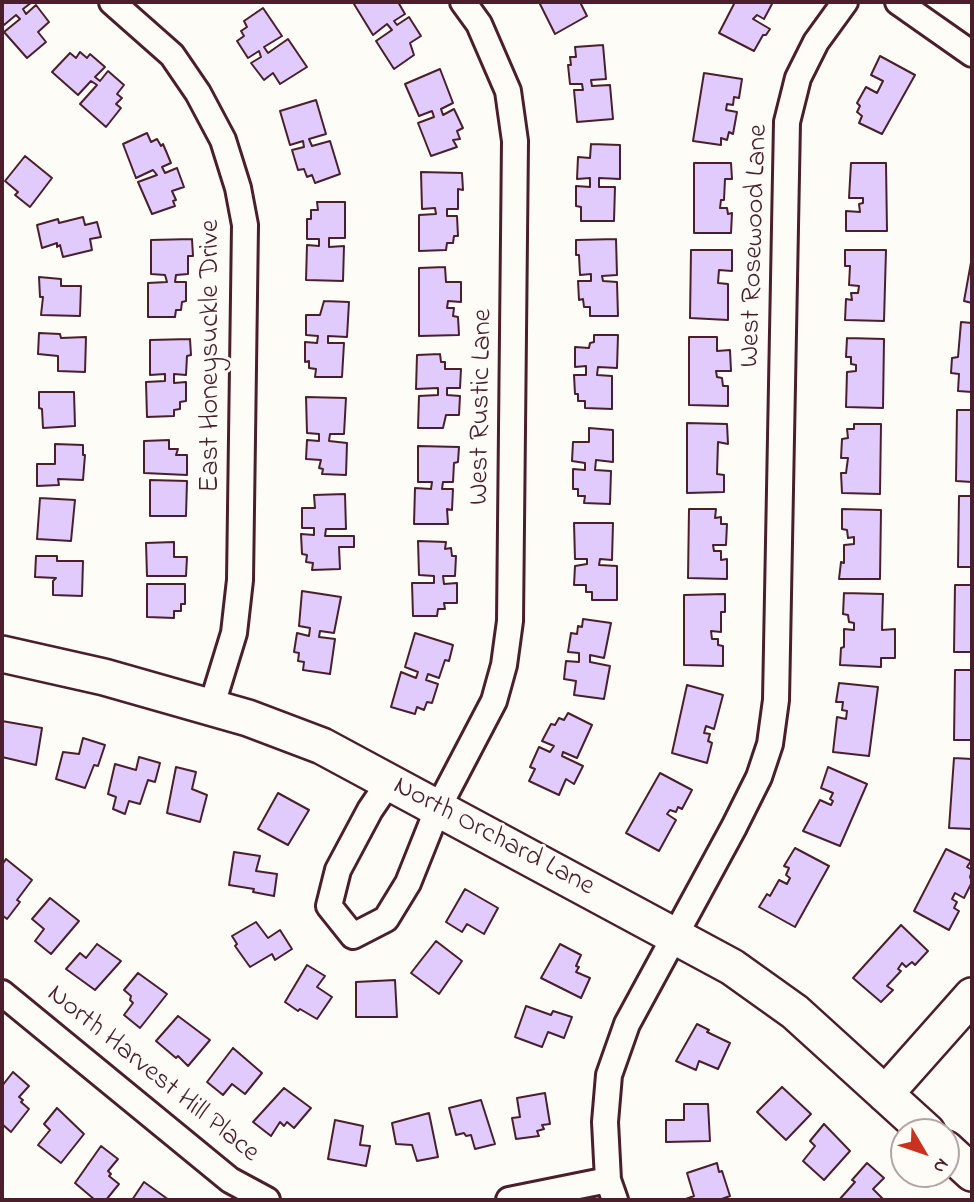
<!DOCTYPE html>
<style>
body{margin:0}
#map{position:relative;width:974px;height:1202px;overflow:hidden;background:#fdfcf7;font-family:"Indie Flower",sans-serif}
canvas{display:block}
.frame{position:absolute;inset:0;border:4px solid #4a1f2b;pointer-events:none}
.north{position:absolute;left:890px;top:1118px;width:70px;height:70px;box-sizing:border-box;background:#fdfcf7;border:2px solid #b5a4a5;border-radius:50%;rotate:129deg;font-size:19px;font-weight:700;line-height:28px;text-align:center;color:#4a1f2b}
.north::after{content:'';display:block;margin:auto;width:24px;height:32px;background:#c8321e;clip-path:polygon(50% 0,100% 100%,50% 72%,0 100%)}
</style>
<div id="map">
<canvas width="974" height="1202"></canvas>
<div class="frame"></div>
<div class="north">N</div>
</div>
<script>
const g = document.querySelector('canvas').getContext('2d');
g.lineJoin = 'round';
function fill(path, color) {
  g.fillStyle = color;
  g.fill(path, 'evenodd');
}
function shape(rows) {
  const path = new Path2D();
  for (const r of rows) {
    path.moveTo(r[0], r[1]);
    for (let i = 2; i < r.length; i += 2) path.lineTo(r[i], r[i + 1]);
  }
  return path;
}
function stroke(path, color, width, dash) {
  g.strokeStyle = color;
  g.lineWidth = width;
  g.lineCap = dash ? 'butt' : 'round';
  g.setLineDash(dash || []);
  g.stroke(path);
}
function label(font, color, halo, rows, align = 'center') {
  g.font = font + ' "Indie Flower",sans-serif';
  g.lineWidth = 6;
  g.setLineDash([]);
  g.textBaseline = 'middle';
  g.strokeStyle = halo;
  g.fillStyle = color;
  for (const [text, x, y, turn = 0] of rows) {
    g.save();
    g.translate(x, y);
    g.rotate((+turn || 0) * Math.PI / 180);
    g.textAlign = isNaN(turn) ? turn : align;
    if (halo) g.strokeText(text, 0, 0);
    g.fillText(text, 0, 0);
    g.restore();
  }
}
const building = shape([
 [2,2,32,2,23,9,26,14,36,5,49,22,38,32,46,42,27,58,4,32,20,19,16,15,4,25,2,22,2,2],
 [357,2,398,2,405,14,394,21,397,25,409,17,421,36,410,43,414,55,394,69,376,41,392,30,387,24,373,35,354,4,357,2],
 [539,2,580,2,587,16,555,34,539,2],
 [735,2,773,2,764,19,757,15,753,19,770,29,766,35,763,35,754,51,719,33,735,2],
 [263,8,282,36,264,47,268,53,288,39,307,67,280,84,273,73,264,80,251,63,261,57,259,51,248,58,237,41,244,36,241,31,247,27,244,21,263,8],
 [603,45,606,79,591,80,592,86,610,85,613,119,577,122,574,90,583,90,582,84,570,84,568,65,571,65,570,57,576,57,575,47,603,45],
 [80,52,87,58,90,54,105,67,95,77,100,81,108,71,124,85,117,94,122,98,116,104,121,108,106,127,80,104,97,85,91,81,78,95,52,72,70,53,76,58,80,52],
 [880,56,915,75,882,134,859,123,862,116,857,112,860,106,857,103,866,87,877,93,883,81,871,75,880,56],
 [440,69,453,103,441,109,443,115,454,109,463,128,457,131,460,139,453,140,457,147,431,156,418,123,434,117,432,111,419,116,405,84,440,69],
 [704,73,742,79,739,98,734,97,733,105,727,104,726,110,737,112,733,134,729,132,727,140,721,138,721,145,693,141,704,73],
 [316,100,326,134,309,139,312,146,330,141,340,174,315,183,312,175,307,177,304,169,298,170,292,150,304,147,303,141,290,145,280,111,316,100],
 [147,133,151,142,157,139,161,146,163,144,171,163,162,167,165,173,177,168,184,187,172,191,176,200,173,201,175,206,152,214,138,182,157,175,153,170,136,178,123,144,147,133],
 [591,144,620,145,620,179,599,178,599,187,615,187,614,221,581,221,581,207,576,206,576,186,590,187,590,178,577,179,578,157,590,158,591,144],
 [25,156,52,178,30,207,15,195,18,192,5,181,25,156],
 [694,163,731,163,732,179,725,179,724,200,721,200,720,208,727,208,728,214,732,213,731,233,694,233,694,163],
 [851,163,886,163,887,231,846,231,846,211,860,212,859,204,863,203,863,198,849,198,851,163],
 [421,172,462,173,463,190,458,189,458,209,447,209,447,216,457,216,458,236,454,236,453,243,447,243,446,250,419,251,419,215,436,214,435,208,422,209,421,172],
 [317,202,345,202,345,238,329,238,329,247,344,246,343,281,306,280,307,245,319,246,319,239,307,239,307,219,311,219,311,210,318,210,317,202],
 [83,217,85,225,97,222,101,237,90,239,92,250,63,257,60,245,57,247,57,243,42,248,37,225,58,219,59,223,83,217],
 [192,239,193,256,188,256,188,274,176,275,175,282,186,282,186,301,182,302,181,310,176,310,175,317,148,317,148,283,167,282,165,275,151,274,151,240,192,239],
 [616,239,617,275,602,276,603,281,617,282,618,316,590,316,590,307,584,307,583,299,579,300,578,281,591,281,591,274,580,275,579,255,576,255,576,240,616,239],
 [691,250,732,250,732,271,719,270,718,283,728,284,728,320,690,318,691,250],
 [845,250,886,250,884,321,845,320,846,299,852,300,851,293,858,293,859,286,849,285,850,266,845,266,845,250],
 [972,257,972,303,964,301,972,257],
 [445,267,446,282,461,282,461,302,448,301,447,308,454,308,453,316,458,317,459,335,419,336,419,268,445,267],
 [39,277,61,279,61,286,81,286,80,316,41,315,43,297,40,297,39,277],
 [324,301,349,302,347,337,328,336,328,343,344,343,342,377,315,377,316,369,309,368,309,361,305,362,305,342,317,343,318,336,306,335,306,315,320,315,324,301],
 [961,322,972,323,972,392,958,391,959,374,951,373,952,358,958,357,961,322],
 [39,333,60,334,61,338,86,337,85,372,58,371,58,356,38,354,39,333],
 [594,335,618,335,617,368,598,367,597,375,612,376,612,409,585,408,585,401,578,401,578,394,575,394,574,375,586,375,586,366,575,367,575,347,589,348,590,343,594,342,594,335],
 [689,337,717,337,717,351,730,350,731,371,716,371,717,377,722,378,723,386,728,386,728,406,689,405,689,337],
 [847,338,884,339,883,408,846,407,847,372,856,371,856,365,851,364,851,357,846,357,847,338],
 [190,339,191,355,187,356,186,375,174,374,174,383,186,382,186,401,180,402,180,409,174,410,174,416,147,417,146,382,165,381,165,374,150,375,150,340,190,339],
 [440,354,441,362,445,362,445,369,461,369,460,388,447,388,447,395,460,396,459,415,446,415,443,428,418,428,419,396,438,395,438,388,416,389,417,355,440,354],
 [39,392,74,392,75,426,43,428,42,409,39,408,39,392],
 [306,397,346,398,344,434,330,434,329,441,347,443,346,475,322,474,323,469,319,468,321,460,306,459,307,440,319,441,319,434,307,433,306,397],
 [957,410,972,410,972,482,956,481,957,410],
 [687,423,727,424,728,444,718,442,717,474,724,475,724,492,687,493,687,423],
 [854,424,881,424,880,494,842,493,841,473,846,473,848,458,841,458,842,439,848,438,847,429,854,429,854,424],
 [589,428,613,430,613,462,596,460,595,470,611,471,610,504,584,503,585,496,578,496,578,489,573,489,573,469,585,470,585,463,572,461,573,442,589,442,589,428],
 [169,440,169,449,178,449,176,455,187,455,187,475,144,473,144,441,169,440],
 [55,444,83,445,83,455,85,455,83,480,58,479,59,485,37,486,37,464,55,464,55,444],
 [418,446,459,447,458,462,454,463,453,482,443,482,442,489,453,489,452,510,447,509,448,524,414,524,415,488,431,489,432,482,418,482,418,446],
 [150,480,187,481,186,516,150,516,150,480],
 [345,494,346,529,326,529,325,536,354,536,354,547,339,547,340,569,312,570,313,563,306,562,307,555,302,554,301,534,314,535,314,528,302,528,302,508,315,508,314,495,345,494],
 [959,496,972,496,972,567,958,567,959,496],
 [40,498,75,500,71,541,37,539,40,498],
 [689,509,716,509,715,518,721,517,721,524,727,524,726,545,713,545,714,551,721,551,721,560,727,559,727,579,688,578,689,509],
 [842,509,881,510,880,579,839,579,841,562,844,563,844,545,854,544,854,537,848,538,847,530,842,529,842,509],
 [574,523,613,523,612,560,600,559,599,565,617,566,617,600,592,600,592,592,586,592,586,585,574,585,575,566,587,564,587,559,575,559,574,523],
 [418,541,446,542,445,549,451,548,452,556,456,556,455,576,443,576,444,584,457,583,457,603,444,603,445,609,438,609,437,616,413,616,412,583,434,583,434,576,419,575,418,541],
 [174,542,174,557,187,557,186,576,147,576,146,543,174,542],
 [36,556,57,556,57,561,83,561,82,596,53,595,53,581,56,578,35,577,36,556],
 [147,584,185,584,185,604,181,604,181,611,174,611,174,618,147,617,147,584],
 [955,585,972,585,972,652,954,652,955,585],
 [302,591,341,597,334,633,320,631,319,637,335,639,330,674,303,670,304,662,298,661,299,653,294,652,297,633,309,636,310,628,299,626,302,591],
 [844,593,883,594,882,630,895,629,895,658,881,658,881,667,840,665,841,648,844,647,844,629,854,630,854,623,849,622,848,615,843,614,844,593],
 [725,594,725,612,721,612,721,632,711,631,712,639,718,639,718,645,723,646,723,666,684,665,684,595,725,594],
 [583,619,611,623,604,658,590,655,590,662,610,666,604,699,574,695,576,681,564,679,566,661,579,662,579,653,568,652,571,633,577,634,578,626,582,627,583,619],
 [415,633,453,645,449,661,445,660,439,678,428,674,426,680,438,684,432,703,427,702,424,710,417,707,415,714,391,707,401,672,416,678,418,672,405,667,415,633],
 [955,670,972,670,972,740,954,740,955,670],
 [839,683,878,687,869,756,833,752,837,717,846,719,847,711,842,710,843,702,836,702,839,683],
 [687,685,723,695,714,729,706,726,704,733,710,734,708,741,712,743,707,763,672,753,687,685],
 [568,713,592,725,577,758,563,752,562,756,583,766,574,784,566,779,559,795,529,781,535,769,530,767,539,747,550,752,554,746,542,741,551,724,555,725,559,718,564,720,568,713],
 [2,721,42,728,36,765,2,757,2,721],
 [83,738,105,745,98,766,94,765,85,788,56,779,63,752,79,754,83,738],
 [139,757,160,763,155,782,148,780,140,804,129,801,125,814,113,809,116,797,108,794,115,764,136,770,139,757],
 [954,758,972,759,972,829,949,828,954,758],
 [176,767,196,772,192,789,207,795,200,822,167,813,176,767],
 [828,767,867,784,840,846,803,831,820,800,831,805,833,801,830,799,833,793,821,788,828,767],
 [660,773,692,790,682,809,678,807,676,812,670,810,667,814,676,820,659,851,626,833,660,773],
 [278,793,309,810,288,845,258,829,278,793],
 [795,848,829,866,795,927,759,907,767,894,770,896,779,880,787,884,790,878,786,875,789,868,784,866,795,848],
 [946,849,971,861,967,867,972,870,970,877,972,882,964,898,955,893,952,899,957,902,954,908,959,911,949,930,914,911,946,849],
 [234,852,260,856,256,871,277,874,274,896,253,892,254,889,229,885,234,852],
 [6,859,32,880,17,900,20,902,7,919,2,915,2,865,6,859],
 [465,889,498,908,484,934,467,924,462,932,446,922,465,889],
 [50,898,79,921,51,954,35,941,44,929,32,919,50,898],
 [256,922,268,938,280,930,292,949,275,960,272,954,250,967,235,946,237,944,232,936,256,922],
 [901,925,928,951,915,965,912,962,906,967,902,963,898,969,901,971,887,986,893,990,881,1002,853,978,901,925],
 [436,941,462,961,439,994,411,973,436,941],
 [97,944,121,961,95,990,66,969,80,953,86,958,97,944],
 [560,944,581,955,576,966,579,967,576,972,590,978,581,998,541,978,560,944],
 [307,965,325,976,317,987,332,997,317,1019,300,1009,298,1011,285,1002,307,965],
 [138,973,167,994,140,1028,124,1015,133,1003,130,1000,131,996,124,990,138,973],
 [395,980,397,1017,356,1017,356,982,395,980],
 [526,1006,551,1015,553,1011,572,1017,564,1038,548,1032,542,1047,515,1037,526,1006],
 [178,1016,210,1040,188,1066,178,1056,176,1058,156,1041,178,1016],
 [697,1024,709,1030,707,1032,730,1043,718,1069,699,1061,696,1070,676,1061,697,1024],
 [233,1048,262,1073,245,1094,232,1084,223,1095,207,1082,233,1048],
 [13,1072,29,1086,19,1097,23,1100,21,1102,29,1109,11,1132,2,1124,2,1086,13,1072],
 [782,1087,811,1114,786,1140,757,1112,782,1087],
 [284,1088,311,1108,294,1128,287,1122,284,1126,280,1122,271,1136,253,1122,284,1088],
 [545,1093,550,1124,542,1125,544,1129,537,1131,539,1136,516,1139,512,1118,520,1117,517,1098,545,1093],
 [481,1100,495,1144,475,1149,471,1135,466,1136,464,1133,456,1135,449,1108,481,1100],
 [684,1104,708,1104,710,1141,666,1142,666,1120,684,1120,684,1104],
 [57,1108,84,1134,61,1163,38,1145,50,1130,44,1124,57,1108],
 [429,1113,438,1157,417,1161,412,1145,396,1144,392,1123,429,1113],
 [335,1120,363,1126,360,1145,370,1146,366,1166,328,1159,335,1120],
 [824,1124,850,1151,824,1180,803,1161,815,1146,810,1141,824,1124],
 [101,1146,118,1159,108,1171,111,1174,109,1176,119,1184,106,1200,95,1200,75,1183,101,1146],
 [717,1163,719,1172,722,1171,730,1196,719,1200,683,1200,694,1196,687,1173,717,1163],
 [867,1163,884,1178,873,1189,884,1200,839,1200,855,1182,852,1180,867,1163],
 [144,1182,169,1200,132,1200,144,1182]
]);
const street = shape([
 [112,2,172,55,198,93,223,140,238,188,245,225,240,580,234,633,211,708],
 [898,2,972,54],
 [389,782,370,810,338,870,329,906,353,936,386,919,408,883,438,808,494,701,504,665,510,621,515,141,508,91,479,24,463,2],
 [2,993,230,1180,267,1200],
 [509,1200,608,1180],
 [615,1200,608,1180,605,1122,609,1075,627,1024,734,827,759,777,770,744,776,700,787,122,798,78,816,42,845,2]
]);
const secondary = shape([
 [2,654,104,677,248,718,322,746,732,967,795,1012,927,1132],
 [885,1094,972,996],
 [946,1149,972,1173]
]);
const streetNames = [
 ["West Rosewood Lane",756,246,-88],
 ["East Honeysuckle Drive",212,356,-90],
 ["West Rustic Lane",483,407,-89],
 ["North Orchard Lane",493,838,28],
 ["North Harvest Hill Place",152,1075,39]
];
fill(building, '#e0cbfc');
stroke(building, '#4a1f2b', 2);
stroke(street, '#4a1f2b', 30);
stroke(secondary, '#4a1f2b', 40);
stroke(street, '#fdfcf7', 24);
stroke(secondary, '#fdfcf7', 35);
label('28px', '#4a1f2b', '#fdfcf7', streetNames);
</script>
